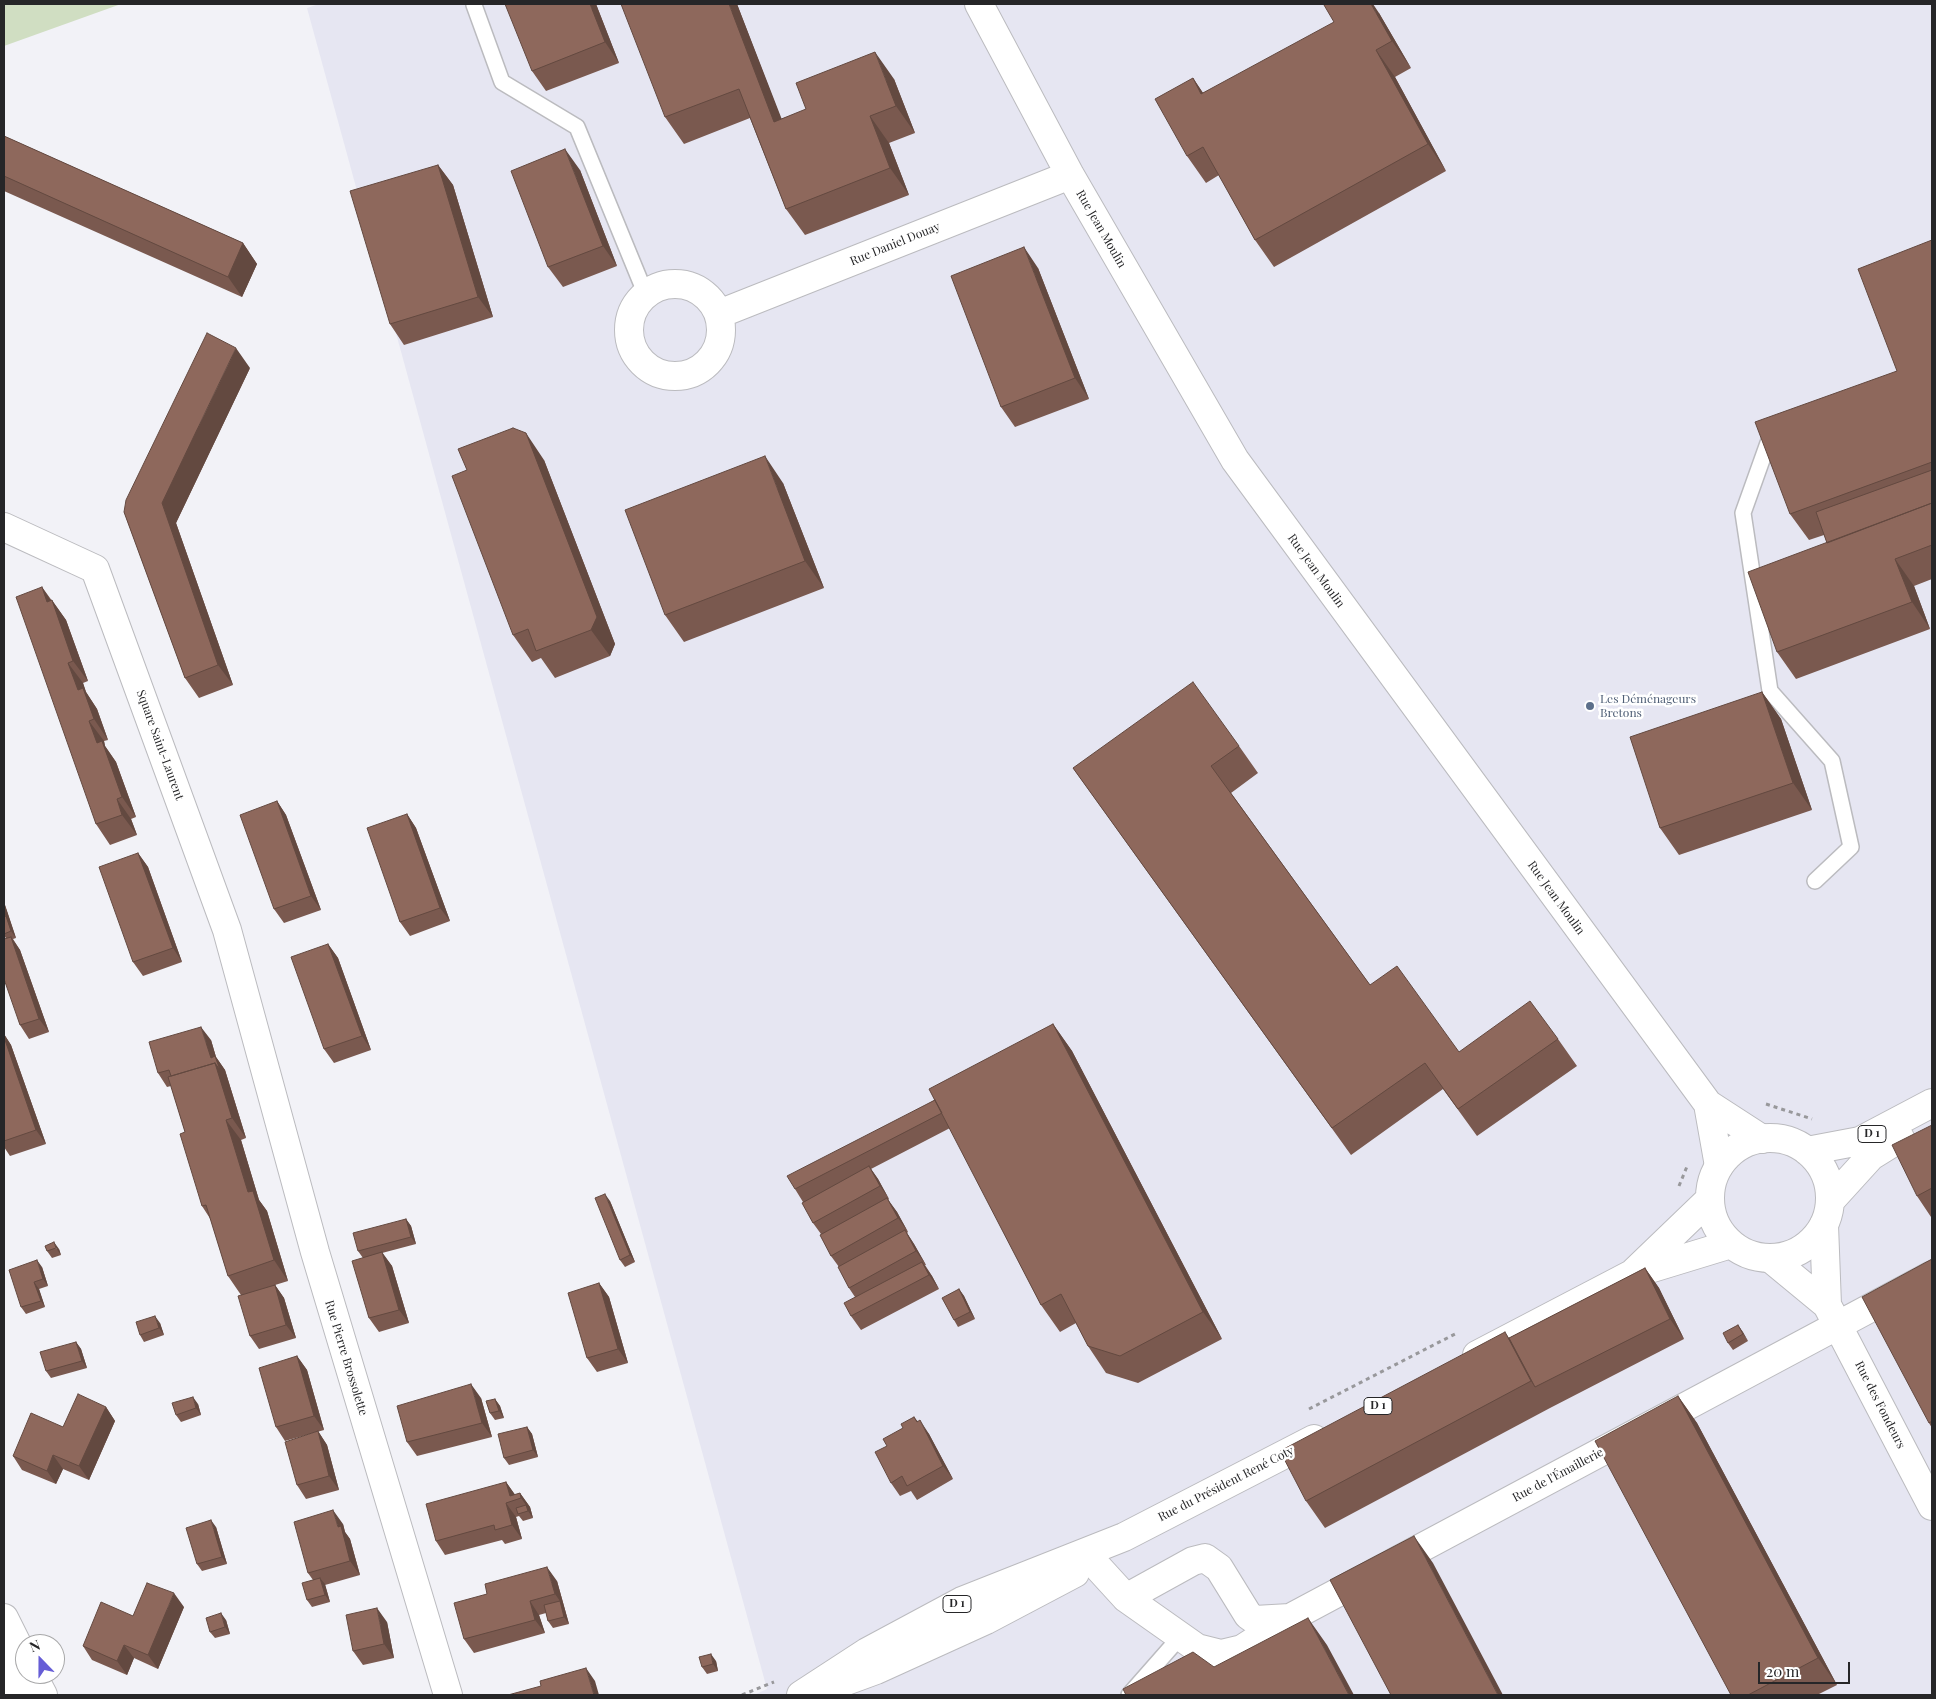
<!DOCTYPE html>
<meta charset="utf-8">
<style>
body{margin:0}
#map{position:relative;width:1936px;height:1699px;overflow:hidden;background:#f2f2f7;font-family:"Playfair Display",serif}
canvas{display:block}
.frame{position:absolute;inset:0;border:5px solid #262628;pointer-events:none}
.north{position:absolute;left:15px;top:1634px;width:50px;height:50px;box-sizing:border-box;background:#fff;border:1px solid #a8a8a9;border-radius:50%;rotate:338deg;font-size:14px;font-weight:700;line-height:20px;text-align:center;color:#262628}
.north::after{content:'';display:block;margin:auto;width:18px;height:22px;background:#665dd6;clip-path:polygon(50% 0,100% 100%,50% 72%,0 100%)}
.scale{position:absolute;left:1758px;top:1662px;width:92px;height:22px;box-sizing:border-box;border:2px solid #262628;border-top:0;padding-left:6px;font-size:15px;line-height:18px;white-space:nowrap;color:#262628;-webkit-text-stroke:4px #fff;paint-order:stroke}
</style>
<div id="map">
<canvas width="1936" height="1699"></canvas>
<div class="frame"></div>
<div class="north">N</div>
<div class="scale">20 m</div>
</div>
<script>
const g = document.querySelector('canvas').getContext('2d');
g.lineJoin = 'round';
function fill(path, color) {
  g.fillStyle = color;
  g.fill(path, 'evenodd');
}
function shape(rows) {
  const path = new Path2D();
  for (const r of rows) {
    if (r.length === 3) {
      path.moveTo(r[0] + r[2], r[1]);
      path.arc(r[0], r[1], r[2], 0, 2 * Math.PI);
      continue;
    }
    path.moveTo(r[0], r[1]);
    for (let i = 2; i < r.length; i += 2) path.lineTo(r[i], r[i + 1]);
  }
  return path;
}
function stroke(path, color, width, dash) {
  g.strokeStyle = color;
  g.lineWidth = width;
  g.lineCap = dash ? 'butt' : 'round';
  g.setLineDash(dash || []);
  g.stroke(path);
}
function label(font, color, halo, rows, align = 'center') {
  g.font = font + ' "Playfair Display",serif';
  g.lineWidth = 5;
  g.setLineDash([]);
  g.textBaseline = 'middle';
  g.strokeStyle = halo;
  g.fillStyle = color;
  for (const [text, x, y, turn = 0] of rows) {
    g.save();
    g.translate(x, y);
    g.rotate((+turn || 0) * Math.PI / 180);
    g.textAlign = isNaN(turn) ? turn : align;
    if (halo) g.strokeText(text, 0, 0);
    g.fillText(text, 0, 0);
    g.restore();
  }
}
const built = shape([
 [319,4,1932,4,1932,1695,754,1695,767,1689,307,8]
]);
const green = shape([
 [4,4,121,4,4,46]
]);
const path = shape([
 [1766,1104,1812,1119],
 [1679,1186,1688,1164],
 [1309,1409,1455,1334],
 [742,1695,774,1682]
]);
const lane = shape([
 [474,5,502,82,577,127,646,295],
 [1775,432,1768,443,1743,513,1770,691,1832,761,1851,847,1815,881],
 [1129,1695,1180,1637]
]);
const street = shape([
 [979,4,1070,175,1235,460,1708,1104,1762,1139],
 [675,330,46],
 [719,314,1070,175],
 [4,527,95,569,227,930,315,1252,448,1695],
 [1708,1104,1719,1166],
 [1824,1225,1827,1305],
 [1770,1258,1827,1305,1932,1506],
 [1094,1563,1126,1598,1197,1648,1221,1654,1242,1649,1290,1618,1932,1275],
 [1126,1598,1193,1561,1205,1558,1219,1568,1248,1615,1255,1620,1290,1618]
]);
const primary = shape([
 [1770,1198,60],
 [1807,1151,1860,1141,1932,1103],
 [1831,1200,1871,1156,1900,1138],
 [1636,1273,1731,1244],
 [1477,1355,1632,1274,1710,1199],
 [4,1618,25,1660],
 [4,1657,14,1695],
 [32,1674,43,1695],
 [835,1685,876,1670,986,1620,1075,1573],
 [801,1695,867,1652,962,1601,1124,1537,1314,1439]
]);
const wall = shape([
 [596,4,619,63,546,91,532,71],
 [737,4,781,119,894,79,915,133,889,143,909,195,805,235,786,209,750,118,684,144,665,117],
 [1379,13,1411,68,1395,77,1446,171,1274,267,1255,240,1219,175,1206,183,1187,156,1193,78,1203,93],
 [4,136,243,243,257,264,242,297,4,191],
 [438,165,453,185,493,317,404,345,390,324],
 [580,170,617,266,563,287,548,267],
 [1932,240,1932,579,1914,586,1930,629,1796,679,1777,652,1827,543,1824,535,1809,540,1790,514,1897,371],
 [1038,268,1089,399,1015,427,1001,407],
 [250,368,176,523,233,685,199,698,185,678,124,512],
 [544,460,615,644,610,656,555,678,541,658,532,662,513,635],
 [783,483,824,588,684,642,665,615],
 [42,587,66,620,88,681,83,683,86,692,97,709,108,740,104,741,105,746,116,762,136,817,131,819,137,835,110,845,96,824],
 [1762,692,1781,719,1812,810,1679,855,1660,828],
 [1239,746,1258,773,1231,793,1370,985,1459,1052,1558,1039,1577,1066,1477,1136,1443,1089,1351,1155,1073,768],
 [277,801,286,815,321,910,284,923,274,909],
 [407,814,416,828,450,921,410,936,400,922],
 [138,853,148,867,182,962,143,976,133,962],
 [4,902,16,938,13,939,20,950,49,1032,29,1039,20,1025,6,938,5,937,4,937],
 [328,944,338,958,371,1050,334,1063,324,1049],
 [1053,1024,1072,1051,1222,1339,1138,1383,1106,1373,1088,1346,1076,1323,1060,1332,1041,1305,950,1128,871,1169,878,1179,889,1199,888,1200,897,1212,908,1232,907,1233,914,1244,926,1265,925,1265,932,1276,939,1289,861,1330,851,1316,855,1297,849,1288,839,1267,831,1256,821,1234,813,1223,803,1202,795,1189],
 [4,1034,11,1045,46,1144,10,1156,4,1147],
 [211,1040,216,1057,225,1070,246,1138,241,1140,259,1200,267,1211,288,1281,275,1285,284,1298,296,1338,259,1349,250,1336,241,1295,228,1276,211,1220,202,1206,185,1132,171,1086,167,1087,158,1073],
 [1932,1125,1932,1216,1931,1217,1917,1196],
 [610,1201,635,1262,625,1267,620,1260],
 [406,1219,411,1226,416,1244,382,1253,392,1266,409,1323,379,1332,369,1318,363,1258,358,1251],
 [45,1246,59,1249,61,1255,52,1258,47,1251],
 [1932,1259,1932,1428,1929,1423],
 [42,1267,48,1286,39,1289,45,1307,26,1314,21,1307],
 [1645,1268,1659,1288,1684,1339,1550,1408,1325,1528,1306,1501,1509,1338],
 [599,1283,609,1297,628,1363,597,1372,587,1358],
 [959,1289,964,1296,975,1319,958,1327,954,1320],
 [160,1323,164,1335,144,1342,140,1335],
 [1738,1325,1748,1341,1733,1350,1728,1343],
 [76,1342,81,1349,87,1368,51,1378,46,1371],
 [297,1356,307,1370,324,1430,285,1441,276,1427],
 [1678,1396,1697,1423,1837,1685,1817,1695,1731,1695],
 [481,1398,492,1437,417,1456,407,1442],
 [495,1399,500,1406,504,1418,495,1420,490,1413],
 [198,1404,201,1415,181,1422,176,1415],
 [106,1407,115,1421,89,1480,63,1469,56,1484,22,1470,13,1456,63,1427],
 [914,1417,929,1434,953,1479,917,1500,911,1491,900,1496,891,1483,887,1446],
 [527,1427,532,1434,538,1457,509,1465,504,1458],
 [318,1431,327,1445,339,1490,306,1499,297,1485],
 [506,1482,515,1495,520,1493,530,1507,533,1518,523,1521,519,1516,516,1517,522,1539,505,1544,502,1540,445,1555,436,1541],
 [343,1524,345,1532,350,1539,360,1575,325,1585,330,1602,312,1607,307,1600,313,1580,308,1573],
 [216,1527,227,1564,202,1571,197,1564],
 [557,1581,569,1624,553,1628,548,1621,546,1613,539,1615,545,1633,474,1653,464,1639],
 [184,1607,158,1669,134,1658,127,1675,92,1660,83,1646,133,1616],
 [226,1620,230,1634,215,1638,210,1632],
 [387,1622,394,1658,363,1665,353,1651],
 [716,1661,718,1671,707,1674,702,1667]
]);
const shadedWall = shape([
 [590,4,596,4,619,63,605,42],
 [729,4,737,4,793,148,774,122],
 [1371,4,1373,4,1379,13,1411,68,1392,41],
 [1376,50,1395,77,1446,171,1428,144],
 [875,52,894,79,915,133,896,106],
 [1193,78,1211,105,1201,94],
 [870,116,889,143,909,195,890,168],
 [565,149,580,170,617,266,603,246],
 [438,165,453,185,493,317,478,297],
 [243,243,257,264,242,297,228,277],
 [1024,247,1038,268,1089,399,1075,378],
 [236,348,250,368,176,523,233,685,218,665,162,503],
 [526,433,544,460,615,644,610,656,591,630],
 [765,456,783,483,824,588,805,561],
 [1895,559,1914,586,1930,629,1912,602],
 [42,587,53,604,52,600,66,620,88,681,73,661,47,602],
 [68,663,83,683,86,692,97,709,108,740,94,719,78,690],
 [1762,692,1781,719,1812,810,1793,783],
 [89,721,104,741,105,746,116,762,136,817,122,797,97,743],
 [117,799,131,819,137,835,122,815],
 [277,801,286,815,321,910,311,896],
 [407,814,416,828,450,921,440,908],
 [138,853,148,867,182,962,173,948],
 [4,902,16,938,11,931,6,916,4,913],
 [11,937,20,950,49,1032,39,1019],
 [328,944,338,958,371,1050,362,1036],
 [1053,1024,1072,1051,1222,1339,1203,1312],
 [201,1027,211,1040,216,1057,225,1070,246,1138,232,1118,211,1058],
 [4,1034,11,1045,46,1144,36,1130,4,1037],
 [226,1120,241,1140,259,1200,267,1211,288,1281,274,1260,248,1192],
 [869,1166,878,1179,889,1199,880,1186],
 [605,1194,610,1201,635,1262,630,1255],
 [887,1198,897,1212,908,1232,898,1218],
 [406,1219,411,1226,416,1244,411,1237],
 [905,1230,914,1244,926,1265,916,1251],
 [54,1242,59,1249,61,1255,56,1248],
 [382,1252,392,1266,409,1323,399,1310],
 [37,1260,42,1267,48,1286,43,1279],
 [922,1262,932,1276,939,1289,929,1275],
 [1645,1268,1659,1288,1684,1339,1670,1319],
 [34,1282,39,1289,45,1307,41,1301],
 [599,1283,609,1297,628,1363,618,1349],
 [275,1285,284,1298,296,1338,286,1325],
 [959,1289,964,1296,975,1319,970,1312],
 [155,1316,160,1323,164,1335,159,1328],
 [1738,1325,1743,1332,1748,1341,1743,1334],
 [1505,1332,1523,1359,1535,1387,1531,1381],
 [76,1342,81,1349,87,1368,82,1361],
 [297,1356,307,1370,324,1430,314,1416],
 [471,1384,481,1398,492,1437,482,1423],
 [1678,1396,1697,1423,1837,1685,1818,1658],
 [193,1397,198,1404,201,1415,196,1408],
 [495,1399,500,1406,504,1418,499,1411],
 [106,1407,115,1421,89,1480,79,1466],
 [920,1420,929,1434,953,1479,943,1466],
 [527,1427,532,1434,538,1457,533,1450],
 [318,1431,327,1445,339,1490,329,1476],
 [53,1455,63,1469,56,1484,47,1471],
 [506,1482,516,1496,510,1496],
 [520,1493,530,1507,533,1518,528,1511,526,1505,521,1498],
 [506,1503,516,1517,522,1539,512,1525],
 [333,1510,343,1524,345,1532,350,1539,360,1575,350,1561,338,1527],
 [211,1520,216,1527,227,1564,222,1557],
 [1414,1536,1433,1563,1503,1695,1498,1695],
 [547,1567,557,1581,569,1624,564,1617,560,1601,555,1594],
 [320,1578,325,1584,330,1602,325,1595],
 [174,1593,184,1607,158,1669,148,1655],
 [530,1601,539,1615,545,1633,535,1620],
 [377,1608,387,1622,394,1658,384,1644],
 [221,1613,226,1620,230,1634,225,1627],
 [1308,1618,1327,1645,1354,1695,1349,1695],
 [124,1645,134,1658,127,1675,117,1661],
 [711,1654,716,1661,718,1671,713,1664],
 [586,1668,595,1681,599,1695,594,1695]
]);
const building = shape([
 [505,4,590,4,605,42,532,71,505,4],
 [621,4,729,4,774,122,806,109,796,83,875,52,896,106,870,116,890,168,786,209,739,89,665,117,621,4],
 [1327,4,1371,4,1392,41,1376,50,1428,144,1255,240,1203,147,1187,156,1155,99,1193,78,1201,94,1334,22,1324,5,1327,4],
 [4,136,243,243,228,277,4,176,4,136],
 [565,149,603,246,548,267,511,171,565,149],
 [438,165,478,297,390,324,350,191,438,165],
 [1932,240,1932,462,1790,514,1755,422,1897,371,1858,269,1932,240],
 [1024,247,1075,378,1001,407,951,276,1024,247],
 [207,333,236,348,162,503,218,665,185,678,124,512,126,500,207,333],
 [513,428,526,433,597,617,591,630,536,651,528,629,513,635,452,476,467,470,458,449,513,428],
 [765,456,805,561,665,615,625,510,765,456],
 [1932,470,1932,503,1827,543,1816,512,1932,470],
 [1932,503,1932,545,1895,559,1912,602,1777,652,1748,572,1932,503],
 [42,587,47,602,52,600,73,661,68,663,78,690,83,688,94,719,89,721,97,743,102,741,122,797,117,799,122,815,96,824,16,597,42,587],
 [1193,682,1239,746,1211,766,1370,985,1397,966,1459,1052,1530,1001,1558,1039,1458,1109,1425,1063,1332,1128,1073,768,1193,682],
 [1762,692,1793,783,1660,828,1630,737,1762,692],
 [277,801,311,896,274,909,240,815,277,801],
 [407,814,440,908,400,922,367,828,407,814],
 [138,853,173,948,133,962,99,867,138,853],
 [6,916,11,931,4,934,4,917,6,916],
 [11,937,39,1019,20,1025,4,979,4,939,11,937],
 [328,944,362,1036,324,1049,291,957,328,944],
 [1053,1024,1203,1312,1120,1356,1088,1346,1061,1294,1041,1305,929,1089,1053,1024],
 [201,1027,211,1058,215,1056,220,1070,215,1063,171,1076,169,1070,158,1073,149,1042,201,1027],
 [4,1037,36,1130,4,1141,4,1037],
 [215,1063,232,1118,226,1120,248,1192,253,1191,274,1260,228,1276,206,1205,202,1206,180,1134,185,1132,168,1077,215,1063],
 [935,1100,942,1113,795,1189,787,1176,935,1100],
 [1932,1125,1932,1188,1917,1196,1892,1145,1932,1125],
 [869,1166,880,1186,813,1223,802,1203,869,1166],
 [605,1194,630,1255,620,1260,595,1198,605,1194],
 [887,1198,898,1218,831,1256,820,1235,887,1198],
 [406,1219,411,1237,358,1251,353,1233,406,1219],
 [905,1230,916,1251,849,1288,838,1267,905,1230],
 [54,1242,56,1248,47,1251,45,1246,54,1242],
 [382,1252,399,1310,369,1318,352,1261,382,1252],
 [1932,1259,1932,1421,1929,1423,1862,1297,1932,1259],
 [37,1260,43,1279,34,1282,41,1301,21,1307,9,1270,37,1260],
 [922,1262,929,1275,851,1316,844,1303,922,1262],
 [1645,1268,1670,1319,1535,1387,1509,1338,1645,1268],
 [599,1283,618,1349,587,1358,568,1293,599,1283],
 [275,1285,286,1325,250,1336,238,1296,275,1285],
 [959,1289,970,1312,954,1320,942,1298,959,1289],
 [155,1316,159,1328,140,1335,136,1322,155,1316],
 [1738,1325,1743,1334,1728,1343,1723,1333,1738,1325],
 [1505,1332,1531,1381,1306,1501,1280,1451,1505,1332],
 [76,1342,82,1361,46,1371,40,1352,76,1342],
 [297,1356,314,1416,276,1427,259,1368,297,1356],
 [471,1384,482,1423,407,1442,397,1406,471,1384],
 [78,1394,106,1407,79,1466,53,1455,47,1471,13,1456,31,1413,63,1427,78,1394],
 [1678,1396,1818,1658,1748,1695,1731,1695,1595,1441,1678,1396],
 [193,1397,196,1408,176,1415,172,1403,193,1397],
 [495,1399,499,1411,490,1413,486,1401,495,1399],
 [914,1417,917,1422,920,1420,943,1466,907,1486,902,1476,891,1483,875,1452,887,1446,883,1439,903,1428,901,1424,914,1417],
 [527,1427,533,1450,504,1458,498,1434,527,1427],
 [318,1431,329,1476,297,1485,285,1442,318,1431],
 [506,1482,510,1496,520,1493,521,1498,506,1503,512,1525,495,1530,494,1525,436,1541,426,1504,506,1482],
 [526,1505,528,1511,518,1514,516,1508,526,1505],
 [333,1510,338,1527,341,1526,350,1561,308,1573,294,1522,333,1510],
 [211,1520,222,1557,197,1564,186,1528,211,1520],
 [1414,1536,1498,1695,1391,1695,1330,1580,1414,1536],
 [547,1567,555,1594,530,1601,535,1620,464,1639,454,1603,487,1594,485,1584,547,1567],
 [320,1578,325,1595,307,1600,302,1583,320,1578],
 [147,1583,174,1593,148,1655,124,1645,117,1661,83,1646,101,1602,133,1616,147,1583],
 [560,1601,564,1617,548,1621,544,1605,560,1601],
 [377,1608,384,1644,353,1651,346,1615,377,1608],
 [221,1613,225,1627,210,1632,206,1618,221,1613],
 [1308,1618,1349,1695,1126,1695,1123,1689,1193,1652,1214,1667,1308,1618],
 [711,1654,713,1664,702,1667,699,1657,711,1654],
 [586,1668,594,1695,508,1695,541,1686,540,1681,586,1668]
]);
const markers = [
 [1590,706,5,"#5c6f8a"]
];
const shields = [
 [1872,1134,28],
 [1378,1406,28],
 [957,1604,28]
];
const shieldNames = [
 ["D 1",1872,1134],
 ["D 1",1378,1406],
 ["D 1",957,1604]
];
const streetNames = [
 ["Rue Jean Moulin",1101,229,60],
 ["Rue Daniel Douay",895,244,-22],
 ["Rue Jean Moulin",1316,571,54],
 ["Square Saint-Laurent",160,745,70],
 ["Rue Jean Moulin",1556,898,54],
 ["Rue Pierre Brossolette",346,1358,73],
 ["Rue des Fondeurs",1880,1405,63],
 ["Rue de l'Émaillerie",1558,1475,-28],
 ["Rue du Président René Coty",1226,1484,-27]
];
const serviceNames = [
 ["Les Déménageurs",1600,699],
 ["Bretons",1600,713]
];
fill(built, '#e6e6f2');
fill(green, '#d0dec2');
stroke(lane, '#bbbbbf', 18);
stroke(street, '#bbbbbf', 30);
stroke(primary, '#bbbbbf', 30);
stroke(path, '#98989b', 3, [4, 4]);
stroke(lane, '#fff', 15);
stroke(street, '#fff', 28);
stroke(primary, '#fff', 28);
fill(wall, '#7a594f');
fill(shadedWall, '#634940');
fill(building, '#8e685c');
stroke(building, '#634940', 1);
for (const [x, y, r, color] of markers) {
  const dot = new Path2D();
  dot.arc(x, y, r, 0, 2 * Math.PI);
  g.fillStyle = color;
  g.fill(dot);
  stroke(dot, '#fff', 2);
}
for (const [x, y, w] of shields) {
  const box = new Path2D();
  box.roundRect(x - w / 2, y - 8.5, w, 17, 4);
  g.fillStyle = '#fff';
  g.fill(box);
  stroke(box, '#262628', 1);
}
label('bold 11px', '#262628', null, shieldNames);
label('12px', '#262628', '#fff', streetNames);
label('12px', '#4e5e75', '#fff', serviceNames, 'left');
</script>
